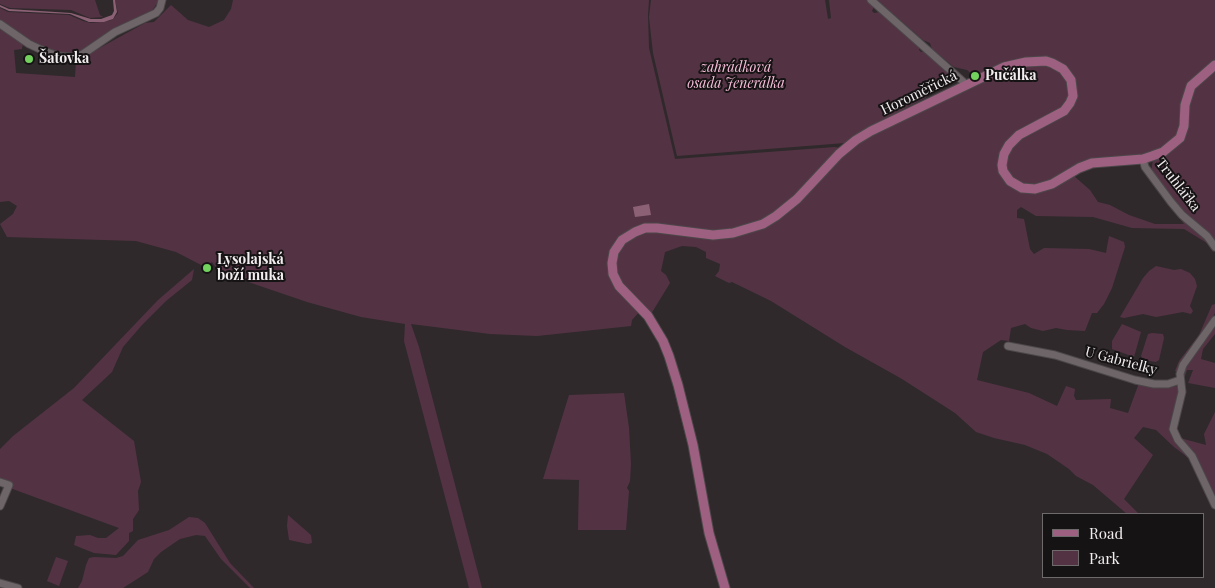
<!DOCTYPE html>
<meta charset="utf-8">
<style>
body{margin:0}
#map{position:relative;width:1215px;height:588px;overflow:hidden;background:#30292c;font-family:"Playfair Display",serif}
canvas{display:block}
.legend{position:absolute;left:1042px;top:513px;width:162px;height:65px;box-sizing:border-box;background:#161314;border:1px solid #6e6a6c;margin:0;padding:6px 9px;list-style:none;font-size:15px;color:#f2edef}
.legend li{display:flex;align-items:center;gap:10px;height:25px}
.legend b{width:25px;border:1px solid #6e6a6c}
</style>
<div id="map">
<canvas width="1215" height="588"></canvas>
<ul class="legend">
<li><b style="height:6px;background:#9e6080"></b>Road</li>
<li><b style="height:14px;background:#533343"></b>Park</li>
</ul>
</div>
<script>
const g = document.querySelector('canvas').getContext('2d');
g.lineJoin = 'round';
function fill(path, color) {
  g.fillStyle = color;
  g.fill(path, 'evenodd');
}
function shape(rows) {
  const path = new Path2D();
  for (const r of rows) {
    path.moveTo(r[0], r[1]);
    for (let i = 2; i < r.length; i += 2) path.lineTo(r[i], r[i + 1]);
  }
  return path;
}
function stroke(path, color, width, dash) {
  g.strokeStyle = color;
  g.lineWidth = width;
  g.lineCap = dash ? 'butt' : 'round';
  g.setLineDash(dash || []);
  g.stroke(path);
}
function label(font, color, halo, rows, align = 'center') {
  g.font = font + ' "Playfair Display",serif';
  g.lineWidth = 4;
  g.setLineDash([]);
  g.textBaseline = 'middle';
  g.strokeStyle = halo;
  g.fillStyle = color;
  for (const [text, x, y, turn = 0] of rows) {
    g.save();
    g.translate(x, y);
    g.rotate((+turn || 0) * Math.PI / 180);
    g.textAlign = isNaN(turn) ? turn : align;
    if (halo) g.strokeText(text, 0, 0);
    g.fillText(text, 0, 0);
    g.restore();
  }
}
const green = shape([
 [0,0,95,0,100,15,103,17,90,18,71,10,10,8,0,4],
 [115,0,159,0,152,11,76,54,58,52,37,45,0,21,0,8,8,12,69,15,83,21,91,23,109,21,113,19,118,13],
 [233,0,649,0,648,15,649,48,675,159,835,147,841,148,795,196,774,213,761,221,732,229,713,231,633,228,620,237,608,263,640,311,632,320,631,326,537,336,490,334,411,324,419,347,482,588,469,588,404,341,405,324,361,317,307,302,219,272,212,262,205,267,176,252,136,241,7,237,0,224,13,214,17,206,9,201,0,202,0,28,23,43,22,49,14,50,16,73,75,77,76,61,145,23,154,22,171,5,188,20,209,27,224,20,231,9],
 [651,0,825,0,828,19,831,18,829,0,867,0,874,6,872,11,874,13,880,12,919,45,919,50,921,52,926,51,950,72,949,80,925,98,879,122,845,143,677,156,653,53,649,17],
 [877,0,1215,0,1215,61,1193,78,1188,84,1181,105,1180,125,1177,136,1161,149,1143,155,1091,159,1051,181,1035,186,1023,184,1013,178,1007,169,1005,164,1009,151,1021,138,1059,119,1066,114,1077,93,1076,82,1069,70,1066,66,1046,58,1036,57,1026,58,975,77,967,70,954,67,932,49,930,43,923,40],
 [1045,65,1061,72,1068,81,1070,95,1064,106,1000,152,998,158,1000,172,1035,193,1054,187,1074,176,1090,190,1098,202,1110,205,1129,215,1155,224,1184,224,1150,177,1153,160,1165,155,1177,146,1194,88,1215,70,1215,251,1213,252,1207,243,1184,229,1132,228,1093,217,1036,216,1021,207,1017,210,1017,218,1024,219,1030,249,1034,254,1044,248,1089,249,1106,253,1109,236,1124,242,1125,247,1112,288,1104,304,1097,313,1092,313,1085,331,1067,330,1056,328,1043,331,1031,328,1025,324,1011,328,1009,341,1001,340,983,352,977,380,1029,393,1057,406,1066,386,1075,389,1074,396,1076,400,1111,399,1110,408,1128,413,1139,383,1156,387,1180,386,1173,424,1180,438,1206,445,1204,434,1215,412,1215,500,1190,459,1174,447,1156,430,1143,427,1134,438,1153,455,1124,499,1139,514,1127,514,1093,485,1076,476,1069,469,1047,454,1025,445,994,438,976,432,955,413,902,379,845,347,771,301,732,282,729,283,715,276,719,271,720,264,706,258,706,252,696,247,682,246,665,252,661,271,666,275,670,283,651,314,619,280,616,268,617,253,625,242,630,238,645,232,752,231,858,143,873,134,956,94,971,89,974,86,1005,71,1017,67],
 [1156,266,1174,270,1181,269,1190,273,1195,279,1197,286,1190,306,1193,311,1191,314,1183,312,1156,317,1143,314,1124,318,1120,317,1143,278,1149,271],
 [194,269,192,280,166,301,142,325,123,347,112,372,82,400,134,441,141,482,138,491,139,510,133,519,133,531,129,533,129,541,116,555,94,553,74,545,76,536,90,535,98,538,106,538,119,528,10,488,0,482,0,449,13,436,74,388,158,300],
 [1215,304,1215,313,1208,329,1179,373,1175,371,1179,361,1199,335,1212,305],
 [1122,324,1141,332,1134,357,1112,349,1112,341],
 [1215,324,1215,334,1203,349,1201,359,1215,363,1215,388,1188,383,1193,370,1187,370,1184,379,1181,377,1185,365],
 [1152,333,1163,334,1164,338,1159,360,1156,362,1144,360,1141,356,1148,334],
 [624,393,629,428,631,464,630,481,627,488,629,491,626,530,578,530,579,480,543,479,569,395],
 [288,515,311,535,312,543,308,544,289,540,287,526],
 [189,517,198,518,205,523,230,563,254,588,250,588,221,559,205,536,196,535,180,539,161,552,154,559,148,572,123,588,78,588,82,581,86,565,89,558,94,557,116,558,123,556,138,540,169,530],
 [56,557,68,561,59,586,47,581]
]);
const water = shape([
 [113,0,115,0,117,12,113,19,104,22,89,22,70,14,9,11,0,7,0,5,9,9,71,13,91,19,101,19,112,15,114,11],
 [649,204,651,215,635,217,633,207]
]);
const minor = shape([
 [871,0,967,85],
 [0,24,29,44,44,51,58,56,73,57,83,54,115,32,156,13,160,8,162,0],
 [1143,159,1145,167,1171,202,1182,215,1207,236,1215,247],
 [1215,320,1183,365,1180,374,1182,392,1173,429,1178,440,1192,456,1215,505],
 [1008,346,1055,355,1135,380,1154,384,1168,384,1180,380],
 [0,482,9,485,0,506],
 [0,583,18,588]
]);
const major = shape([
 [725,588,709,533,693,445,678,385,669,356,663,341,648,316,619,286,613,274,612,263,614,252,622,240,635,232,645,228,657,228,713,235,733,233,763,224,776,216,797,199,839,154,856,140,871,131,1004,67,1026,62,1046,61,1052,63,1063,69,1071,80,1073,96,1070,103,1064,111,1019,135,1009,145,1004,154,1002,165,1003,171,1010,181,1022,188,1035,189,1052,184,1079,168,1092,163,1143,159,1152,156,1163,152,1180,138,1184,126,1185,105,1191,86,1215,65]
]);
const markers = [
 [29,59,5,"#72d25d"],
 [975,76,5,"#72d25d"],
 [207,268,5,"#72d25d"]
];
const poiNames = [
 ["Šatovka",39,59],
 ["Pučálka",985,76],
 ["Lysolajská",217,260],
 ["boží muka",217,276]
];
const parkNames = [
 ["zahrádková",736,68],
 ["osada Jenerálka",736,84]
];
const streetNames = [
 ["Horoměřická",919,93,-26],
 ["Truhlářka",1178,185,52],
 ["U Gabrielky",1121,361,15]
];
fill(green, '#533343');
fill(water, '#8c6176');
stroke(minor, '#4c4749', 9);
stroke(major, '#4c4749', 11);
stroke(minor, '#6d6568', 7);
stroke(major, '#9e6080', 9);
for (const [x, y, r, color] of markers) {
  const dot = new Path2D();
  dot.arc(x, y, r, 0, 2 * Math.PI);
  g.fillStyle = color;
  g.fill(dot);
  stroke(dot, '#161314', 2);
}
label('bold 14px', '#f2edef', '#161314', poiNames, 'left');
label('italic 14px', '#f7bdd8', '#161314', parkNames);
label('14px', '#f2edef', '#161314', streetNames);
</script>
